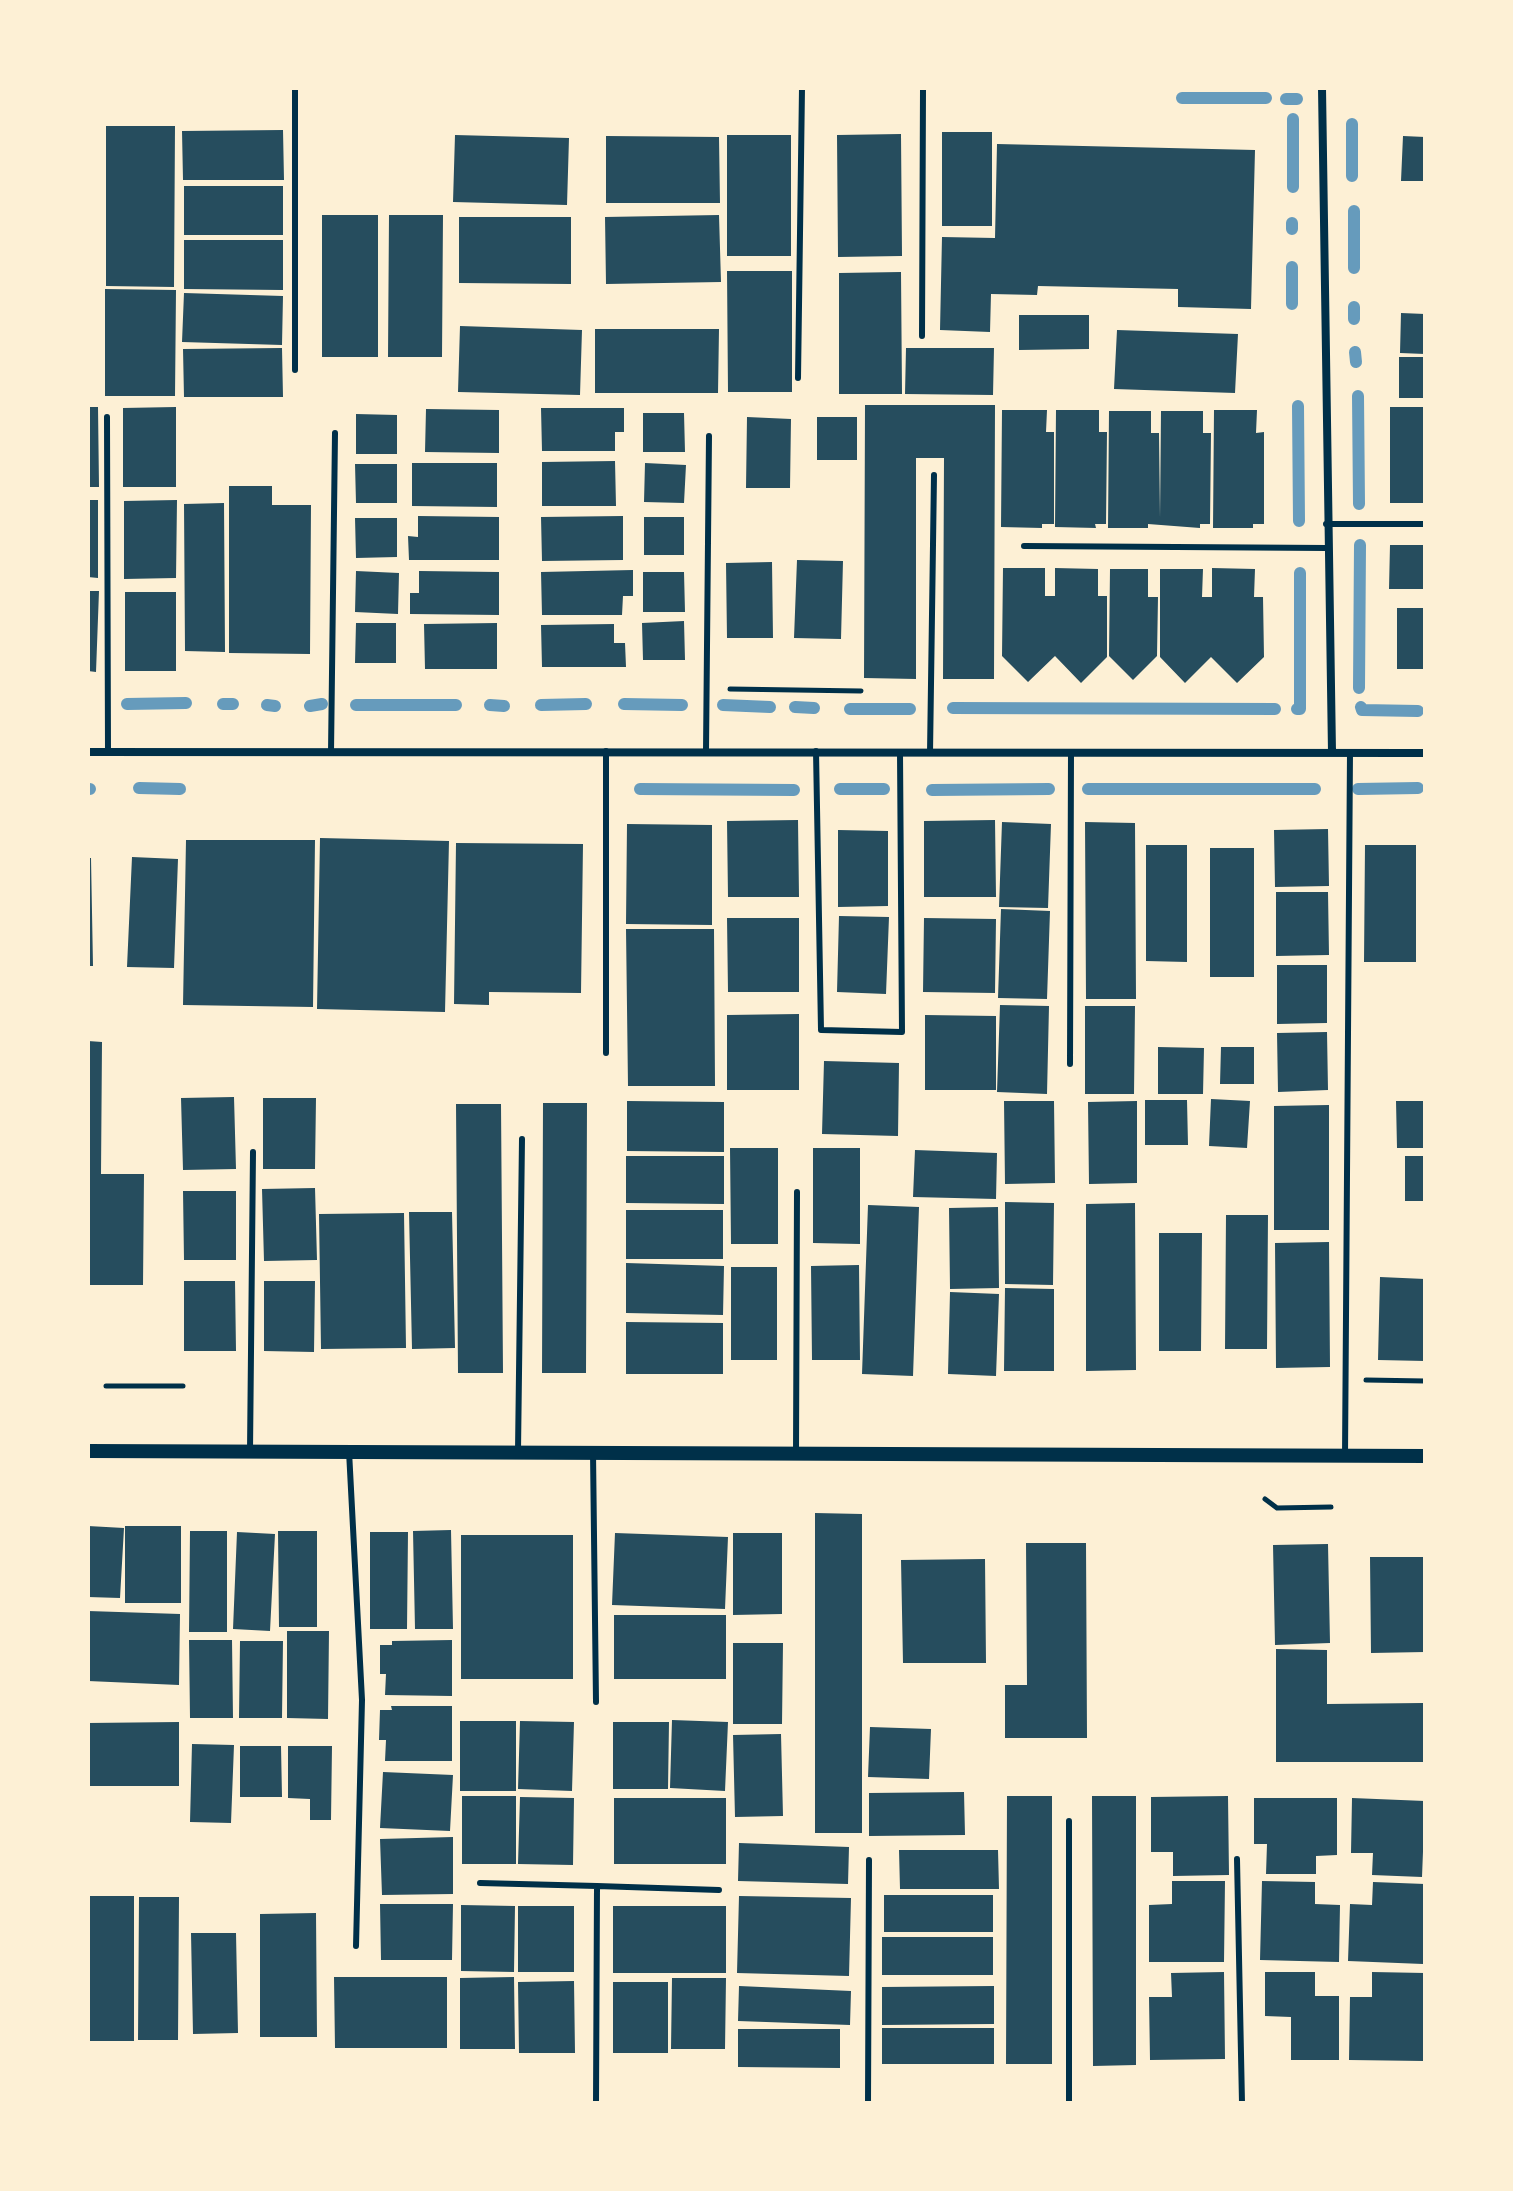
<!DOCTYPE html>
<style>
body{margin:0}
#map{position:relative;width:1513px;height:2191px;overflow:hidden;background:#fdf0d5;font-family:"Alegreya Sans",sans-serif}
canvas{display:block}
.frame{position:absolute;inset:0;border:90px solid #fdf0d5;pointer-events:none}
</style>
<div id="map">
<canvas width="1513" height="2191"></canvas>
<div class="frame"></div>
</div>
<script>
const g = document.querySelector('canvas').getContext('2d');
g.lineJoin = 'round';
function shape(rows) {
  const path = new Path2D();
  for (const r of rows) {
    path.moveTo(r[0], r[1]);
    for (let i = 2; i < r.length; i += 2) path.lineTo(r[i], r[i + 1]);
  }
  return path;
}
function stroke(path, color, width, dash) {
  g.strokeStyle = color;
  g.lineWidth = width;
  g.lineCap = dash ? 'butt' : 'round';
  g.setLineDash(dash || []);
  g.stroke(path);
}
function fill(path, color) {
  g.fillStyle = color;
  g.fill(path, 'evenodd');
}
const stream = shape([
 [1182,98,1266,98],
 [1286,99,1297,99],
 [1352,124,1352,176],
 [1293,187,1293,119],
 [1354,211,1354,268],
 [1292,229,1292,223],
 [1292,304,1292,267],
 [1354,319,1354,307],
 [1355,352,1356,362],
 [1358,396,1359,504],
 [1298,406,1299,521],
 [1359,688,1360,545],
 [127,704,186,703],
 [223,704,233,704],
 [624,704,682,705],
 [267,705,275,706],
 [356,705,456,705],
 [490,705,504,706],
 [541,705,586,704],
 [723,705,770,707],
 [310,706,322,704],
 [795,707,814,708],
 [1361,707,1362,710,1418,711],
 [953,708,1275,709],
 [850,709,910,709],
 [1297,709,1300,709,1300,573],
 [139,788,180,789],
 [88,789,90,789],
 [640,789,794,790],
 [840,789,884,789],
 [1088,789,1315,789],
 [1358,789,1418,788],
 [932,790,1049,789]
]);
const building = shape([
 [106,126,175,126,174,287,106,286],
 [283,130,284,180,183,180,182,131],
 [942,132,992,132,992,226,942,226],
 [901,134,902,256,838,257,837,135],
 [455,135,569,138,567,205,453,202],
 [727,135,791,135,791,256,727,256],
 [606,136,719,137,720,203,606,203],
 [1403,136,1425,137,1425,181,1401,181],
 [997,144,1255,150,1251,309,1178,307,1178,289,1038,286,1037,295,991,294,990,332,940,330,942,237,995,238],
 [184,186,283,186,283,235,184,235],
 [322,215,378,215,378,357,322,357],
 [389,215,443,215,442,357,388,357],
 [719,215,721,282,606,284,605,217],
 [459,217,571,217,571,284,459,283],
 [184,240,283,240,283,290,184,289],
 [727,271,792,271,792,392,728,392],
 [901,272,902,394,839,394,839,273],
 [105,289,176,290,175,396,105,396],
 [184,293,283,296,282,345,182,342],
 [1401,313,1425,314,1425,354,1400,353],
 [1019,315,1089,315,1089,349,1019,350],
 [460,326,582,330,580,395,458,392],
 [595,329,719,329,718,393,595,393],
 [1117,330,1238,334,1235,393,1114,389],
 [282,348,283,397,184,397,183,349],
 [906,348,994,348,993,395,905,394],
 [1399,357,1425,357,1425,398,1399,398],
 [865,405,995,405,994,679,943,679,944,458,916,458,916,679,864,678],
 [88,407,98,407,99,487,88,487],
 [176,407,176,487,123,487,123,408],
 [1390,407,1425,407,1425,503,1390,503],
 [541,408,624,408,624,432,615,432,615,451,542,451],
 [426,409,499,410,499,453,425,452],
 [1002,410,1047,410,1046,432,1054,432,1054,524,1042,524,1042,528,1001,527],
 [1056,410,1099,410,1099,432,1107,432,1106,524,1095,524,1096,528,1055,527],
 [1214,410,1257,410,1256,433,1264,432,1264,524,1253,524,1253,528,1213,528],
 [1109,411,1151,411,1151,433,1159,433,1160,518,1161,411,1203,411,1203,433,1211,433,1210,524,1200,524,1200,528,1148,524,1148,528,1108,528],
 [643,413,684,413,685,452,643,452],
 [356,414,397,415,397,454,356,454],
 [747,417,791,419,790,488,746,488],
 [817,417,857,417,857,460,817,460],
 [615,461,616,506,542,506,542,462],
 [412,463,497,463,497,507,412,506],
 [645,463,686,465,684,503,644,502],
 [355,464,397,464,397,503,356,503],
 [229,486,272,486,272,505,311,505,310,654,229,653],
 [88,500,98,500,98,578,88,577],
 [177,500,176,578,124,579,124,501],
 [224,503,225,652,185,651,184,504],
 [418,516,499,517,499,560,409,560,408,536,418,537],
 [623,516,623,560,542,561,541,517],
 [644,517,684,517,684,555,644,555],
 [355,518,397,518,397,557,356,558],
 [1390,545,1425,545,1425,589,1389,589],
 [797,560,843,561,841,639,794,638],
 [772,562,773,638,727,638,726,563],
 [1003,568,1045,568,1045,596,1055,596,1055,568,1098,569,1098,596,1107,596,1107,657,1081,683,1055,656,1028,682,1002,656],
 [1212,568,1255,569,1254,597,1263,597,1264,657,1237,683,1211,657,1185,683,1160,657,1160,569,1203,569,1202,597,1212,597],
 [1110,569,1148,569,1148,597,1158,597,1157,656,1133,680,1109,656],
 [633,570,633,596,623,596,622,615,542,615,541,572],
 [356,571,399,573,398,614,355,612],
 [419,571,499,572,499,615,410,614,410,593,419,593],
 [643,572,684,572,685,612,643,612],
 [88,591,99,591,96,672,88,671],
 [125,592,176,592,176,671,125,671],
 [1397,608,1425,608,1425,669,1397,669],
 [684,621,685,660,643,660,642,623],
 [356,623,396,623,396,663,355,663],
 [497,623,497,669,425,669,424,624],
 [614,624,614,643,625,643,626,667,542,667,541,625],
 [798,820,799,897,728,897,727,821],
 [995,820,996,897,924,897,924,821],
 [1002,822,1051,824,1048,908,999,907],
 [1085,822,1135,823,1136,999,1086,999],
 [627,824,712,825,712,925,626,924],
 [1328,829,1329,886,1275,887,1274,830],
 [838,830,888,831,888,906,838,907],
 [320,838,449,841,445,1012,317,1009],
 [186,840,315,840,313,1007,183,1005],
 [456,843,583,844,581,993,489,992,489,1005,454,1004],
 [1146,845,1187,845,1187,962,1146,961],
 [1365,845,1416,845,1416,962,1364,962],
 [1210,848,1254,848,1254,977,1210,977],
 [132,857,178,859,174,968,127,967],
 [88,858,91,858,93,966,88,966],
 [1276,892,1328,892,1329,955,1276,956],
 [1001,909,1050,911,1047,999,998,998],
 [839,916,889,917,886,994,837,992],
 [727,918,799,918,799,992,728,992],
 [924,918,996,919,995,993,923,992],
 [626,929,714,929,715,1086,628,1086],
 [1277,965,1327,965,1327,1023,1277,1024],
 [1000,1005,1049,1006,1047,1094,997,1092],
 [1085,1006,1135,1006,1134,1094,1085,1094],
 [799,1014,799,1090,727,1090,727,1015],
 [925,1015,996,1016,996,1090,925,1090],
 [1327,1032,1328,1090,1278,1092,1277,1033],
 [88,1041,102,1042,101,1174,144,1174,143,1285,88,1285],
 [1158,1047,1204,1048,1203,1094,1158,1094],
 [1221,1047,1254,1047,1254,1084,1220,1084],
 [824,1061,899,1063,898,1136,822,1134],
 [234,1097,236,1169,183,1170,181,1098],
 [263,1098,316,1098,315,1169,263,1169],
 [1211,1099,1250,1101,1247,1148,1209,1146],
 [1145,1100,1187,1100,1188,1145,1145,1145],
 [627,1101,724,1102,724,1152,627,1151],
 [1004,1101,1054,1101,1055,1183,1005,1184],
 [1137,1101,1137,1183,1089,1184,1088,1102],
 [1396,1101,1425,1101,1425,1148,1397,1148],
 [543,1103,587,1103,586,1373,542,1373],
 [456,1104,501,1104,503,1373,458,1373],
 [1329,1105,1329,1230,1274,1230,1274,1106],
 [730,1148,778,1148,778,1244,731,1244],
 [813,1148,860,1148,860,1244,813,1243],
 [915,1150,997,1153,996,1199,913,1197],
 [626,1156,724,1156,724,1204,626,1203],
 [1405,1156,1425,1156,1425,1201,1405,1201],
 [315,1188,317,1260,264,1261,262,1189],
 [183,1191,236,1191,236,1260,184,1260],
 [1005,1202,1054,1203,1053,1285,1005,1284],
 [1135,1203,1136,1370,1086,1371,1086,1204],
 [868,1205,919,1207,913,1376,862,1374],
 [998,1207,999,1288,950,1289,949,1208],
 [626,1210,723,1210,723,1259,626,1259],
 [409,1212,452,1212,455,1348,412,1349],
 [404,1213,406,1348,321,1349,319,1214],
 [1226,1215,1268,1215,1267,1349,1225,1349],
 [1159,1233,1202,1233,1201,1351,1159,1351],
 [1329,1242,1330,1367,1276,1368,1275,1243],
 [626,1263,724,1266,723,1315,626,1313],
 [859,1265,860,1360,812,1360,811,1266],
 [731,1267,777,1267,777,1360,731,1360],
 [1380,1277,1425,1279,1425,1361,1378,1360],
 [184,1281,235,1281,236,1351,184,1351],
 [264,1281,315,1281,314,1352,264,1351],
 [1005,1288,1054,1289,1054,1371,1004,1371],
 [950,1292,999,1294,996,1376,948,1374],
 [626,1322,723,1323,723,1374,626,1374],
 [815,1513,862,1514,862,1833,815,1833],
 [88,1526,124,1528,120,1598,88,1597],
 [125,1526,181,1526,181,1603,125,1603],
 [451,1530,453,1629,415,1629,413,1531],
 [190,1531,227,1531,227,1632,189,1632],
 [278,1531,317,1531,317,1627,279,1627],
 [237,1532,275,1534,270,1631,233,1629],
 [370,1532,408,1532,407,1629,370,1629],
 [615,1533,728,1537,725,1609,612,1605],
 [733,1533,782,1533,782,1614,733,1615],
 [461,1535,573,1535,573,1679,461,1679],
 [1026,1543,1086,1543,1087,1738,1005,1738,1005,1685,1027,1685],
 [1328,1544,1330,1643,1275,1645,1273,1545],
 [1370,1557,1425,1557,1425,1652,1371,1653],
 [985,1559,986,1663,903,1663,901,1560],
 [88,1611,180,1614,179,1685,88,1681],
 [614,1615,726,1615,726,1679,614,1679],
 [287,1631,329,1631,328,1719,287,1718],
 [189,1640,232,1640,233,1718,190,1718],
 [452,1640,452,1696,385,1695,386,1674,380,1674,380,1645,392,1645,392,1641],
 [240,1641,283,1641,282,1718,239,1718],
 [733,1643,783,1643,782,1724,733,1724],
 [1276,1649,1327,1650,1327,1704,1423,1703,1423,1762,1276,1762],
 [391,1706,452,1706,452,1761,385,1761,386,1740,379,1740,380,1710,392,1710],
 [672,1720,728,1722,725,1791,670,1788],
 [460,1721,516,1721,516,1791,460,1791],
 [520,1721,574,1722,572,1791,518,1789],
 [179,1722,179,1786,88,1786,88,1723],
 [613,1722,669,1722,668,1789,613,1789],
 [870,1727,931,1729,929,1779,868,1777],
 [781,1734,783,1816,735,1817,733,1735],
 [192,1744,234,1745,231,1823,190,1822],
 [240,1746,281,1746,282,1797,240,1797],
 [288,1746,332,1746,331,1820,310,1820,310,1799,288,1798],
 [383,1772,453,1775,450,1831,380,1828],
 [964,1792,965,1835,869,1836,869,1793],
 [462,1796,516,1796,516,1864,462,1864],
 [1007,1796,1052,1796,1052,2064,1006,2064],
 [1092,1796,1136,1796,1136,2065,1093,2066],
 [1228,1796,1229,1875,1173,1876,1173,1852,1151,1852,1151,1797],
 [520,1797,574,1798,573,1865,518,1864],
 [614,1798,726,1798,726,1864,614,1864],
 [1254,1798,1337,1798,1337,1855,1316,1856,1316,1874,1266,1874,1267,1844,1254,1844],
 [1352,1798,1425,1801,1422,1877,1372,1875,1373,1853,1351,1853],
 [453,1837,453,1894,382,1895,380,1839],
 [739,1843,849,1847,848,1884,738,1881],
 [899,1850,998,1850,999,1889,900,1889],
 [1172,1881,1225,1881,1224,1962,1149,1962,1149,1905,1172,1904],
 [1262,1881,1315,1882,1315,1904,1340,1905,1339,1962,1260,1960],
 [1373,1882,1425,1884,1423,1964,1348,1961,1350,1904,1372,1905],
 [884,1895,993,1895,993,1932,884,1932],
 [88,1896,134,1896,134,2041,88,2041],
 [739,1896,851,1898,849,1976,737,1973],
 [139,1897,179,1897,178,2040,138,2040],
 [380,1904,453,1904,452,1960,381,1960],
 [461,1905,515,1906,514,1972,461,1971],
 [518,1906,574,1906,574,1972,518,1972],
 [613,1906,726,1906,726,1973,613,1973],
 [316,1913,317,2037,260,2037,260,1914],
 [191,1933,236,1933,238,2033,193,2034],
 [882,1937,993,1937,993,1975,882,1975],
 [1224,1972,1225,2059,1150,2060,1149,1997,1172,1997,1171,1973],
 [1265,1972,1315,1972,1315,1996,1339,1996,1339,2060,1291,2060,1291,2017,1265,2016],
 [1372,1972,1425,1973,1424,2061,1349,2060,1350,1997,1372,1997],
 [334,1977,447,1977,447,2048,335,2048],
 [514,1977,515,2049,460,2049,460,1978],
 [672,1978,726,1978,725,2049,671,2049],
 [574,1981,575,2053,519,2053,518,1982],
 [613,1982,668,1982,668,2053,613,2053],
 [739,1986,851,1991,850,2025,738,2021],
 [994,1986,994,2024,882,2025,882,1987],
 [882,2028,994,2028,994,2064,882,2064],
 [738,2029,840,2029,840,2068,738,2067]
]);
const path = shape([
 [730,689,861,691],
 [1366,1380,1425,1381],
 [106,1386,183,1386],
 [1265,1499,1277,1508,1331,1507]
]);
const service = shape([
 [295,88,295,370],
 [922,336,923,88],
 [798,378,802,88],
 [107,417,108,753],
 [1326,524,1425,524],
 [1024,546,1327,548],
 [606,751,606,1053],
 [706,751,709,436],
 [816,751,821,1030,902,1032,900,753],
 [331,752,335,433],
 [930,753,934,475],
 [1070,1064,1071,752],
 [250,1451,253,1152],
 [349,1451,362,1700,356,1946],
 [518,1451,522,1139],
 [593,1452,596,1702],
 [796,1453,797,1192],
 [1345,1456,1350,752],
 [1069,1821,1069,2103],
 [1237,1859,1242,2103],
 [480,1883,597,1886,596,2103],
 [597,1886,719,1890],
 [868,2103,869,1860]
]);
const minor = shape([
 [1322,88,1332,752],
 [88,752,1425,753]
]);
const tertiary = shape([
 [88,1451,1425,1456]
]);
stroke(stream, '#669bbc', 12);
fill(building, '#264d5e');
stroke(path, '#003049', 5);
stroke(service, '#003049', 6);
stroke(minor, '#003049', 8);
stroke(tertiary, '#003049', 14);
</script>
